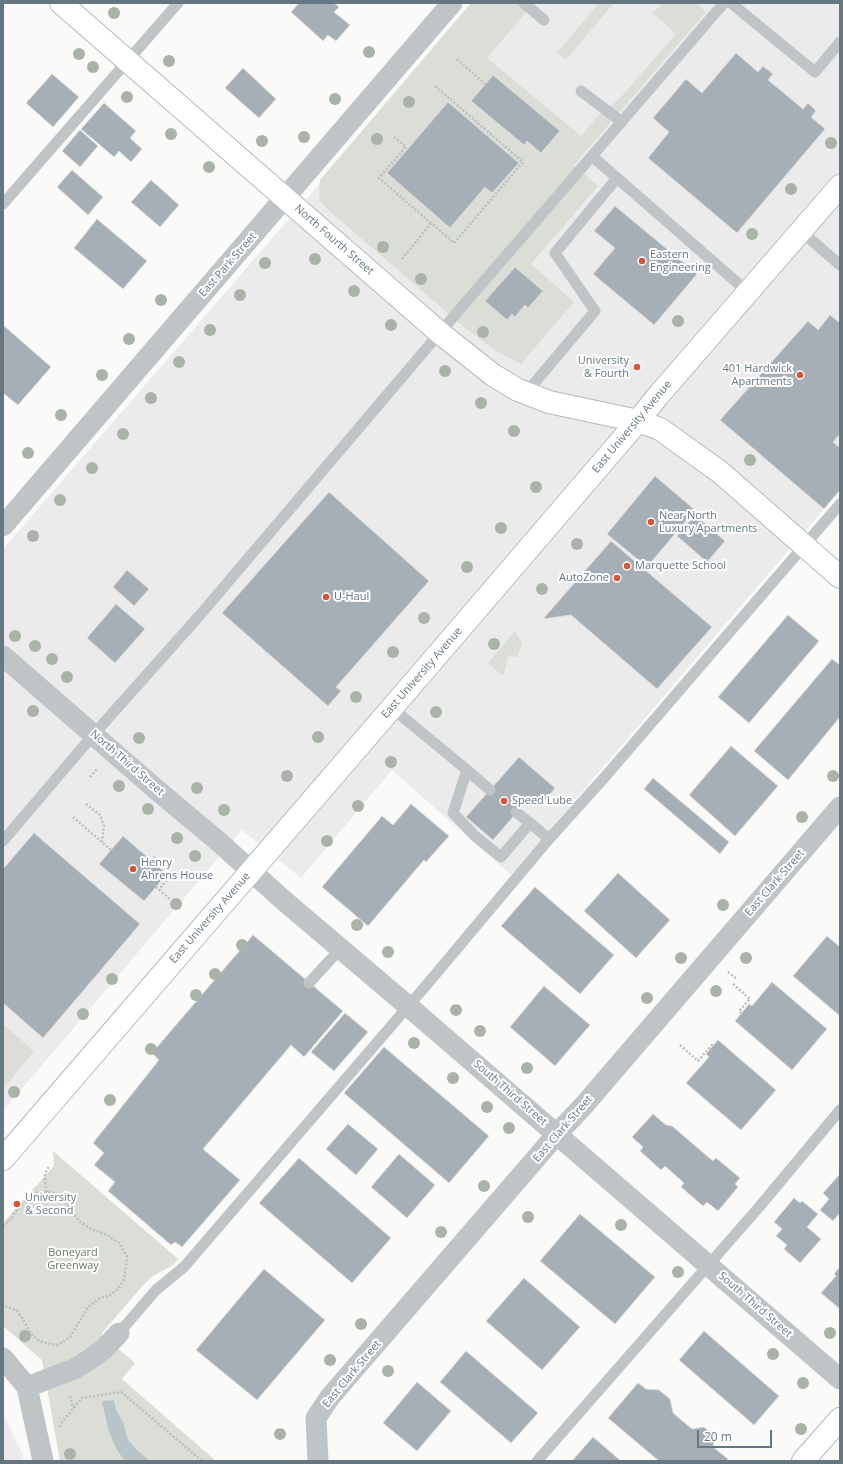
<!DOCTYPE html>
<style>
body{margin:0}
#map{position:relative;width:843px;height:1464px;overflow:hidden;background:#fafaf8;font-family:"Open Sans",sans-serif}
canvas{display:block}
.frame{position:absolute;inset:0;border:4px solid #667781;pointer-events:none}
.scale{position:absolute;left:697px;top:1430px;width:75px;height:18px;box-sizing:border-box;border:2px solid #667781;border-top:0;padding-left:5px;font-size:12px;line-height:14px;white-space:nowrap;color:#667781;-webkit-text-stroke:3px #fff;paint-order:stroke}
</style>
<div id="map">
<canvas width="843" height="1464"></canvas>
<div class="frame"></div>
<div class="scale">20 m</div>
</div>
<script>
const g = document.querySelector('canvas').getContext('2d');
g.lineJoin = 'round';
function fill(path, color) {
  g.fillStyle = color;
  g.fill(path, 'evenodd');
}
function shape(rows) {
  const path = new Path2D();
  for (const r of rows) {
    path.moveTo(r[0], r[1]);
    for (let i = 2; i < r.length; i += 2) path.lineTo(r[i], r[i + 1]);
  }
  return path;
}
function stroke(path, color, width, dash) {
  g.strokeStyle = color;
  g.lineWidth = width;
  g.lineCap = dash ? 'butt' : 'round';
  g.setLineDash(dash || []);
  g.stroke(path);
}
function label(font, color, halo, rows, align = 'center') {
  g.font = font + ' "Open Sans",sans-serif';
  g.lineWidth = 4;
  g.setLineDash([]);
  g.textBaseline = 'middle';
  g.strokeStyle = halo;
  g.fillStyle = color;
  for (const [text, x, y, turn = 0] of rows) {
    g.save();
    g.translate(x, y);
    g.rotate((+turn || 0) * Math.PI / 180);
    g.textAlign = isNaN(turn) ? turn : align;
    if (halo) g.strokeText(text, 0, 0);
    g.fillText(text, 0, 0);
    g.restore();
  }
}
const built = shape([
 [476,3,840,3,840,490,511,875,392,770,301,878,242,830,3,1111,3,549],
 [3,1413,22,1453,24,1461,3,1461]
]);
const green = shape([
 [471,3,534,3,487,58,581,136,597,117,621,97,676,34,653,13,663,3,696,3,706,12,574,165,598,186,531,264,574,302,521,364,495,350,464,327,334,215,319,200,320,180],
 [494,75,560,131,542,153,527,141,523,145,471,101],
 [448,102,519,163,493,193,485,187,450,228,387,173],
 [599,3,613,4,566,60,557,53],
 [515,631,522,643,517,657,508,656,504,675,502,675,488,663],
 [3,1024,34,1051,3,1089],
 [53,1151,178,1259,173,1265,153,1276,144,1284,101,1334,135,1363,122,1379,216,1461,60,1461,42,1360,3,1326,3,1223,54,1166]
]);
const water = shape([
 [114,1400,116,1410,123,1422,128,1440,139,1452,150,1461,125,1461,117,1450,109,1432,102,1401]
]);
const building = shape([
 [299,3,334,3,339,7,334,12,350,25,336,41,328,35,323,41,291,12,299,3],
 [736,53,758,72,763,66,773,74,768,80,803,109,808,103,816,111,811,117,825,129,737,233,648,158,669,132,653,118,686,79,702,93,736,53],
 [243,68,276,99,259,118,225,88,243,68],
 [52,74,79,97,53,127,26,103,52,74],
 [493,75,560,131,541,153,527,141,524,145,471,101,493,75],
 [448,102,519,163,492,193,485,187,450,228,387,173,448,102],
 [104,103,136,131,130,138,142,149,131,162,119,151,114,157,81,129,104,103],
 [80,130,98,146,80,167,62,151,80,130],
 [72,170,103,197,88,215,57,187,72,170],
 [151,180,179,205,160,227,131,202,151,180],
 [615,206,697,274,654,325,593,274,615,248,594,231,615,206],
 [97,219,147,261,123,289,74,248,97,219],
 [515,267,543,291,528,308,525,305,515,317,512,314,507,320,485,301,515,267],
 [830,315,840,323,840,434,833,442,840,448,840,490,824,509,720,420,808,321,818,330,830,315],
 [3,325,51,367,18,405,3,393,3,325],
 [655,476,695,510,647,567,607,534,655,476],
 [329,492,429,581,336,687,341,691,328,706,222,613,329,492],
 [695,515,725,541,707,562,677,536,695,515],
 [611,541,712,627,657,689,571,615,543,619,611,541],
 [127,570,149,589,134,606,113,587,127,570],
 [116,604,145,629,115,663,87,638,116,604],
 [788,615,819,641,749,723,718,697,788,615],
 [832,659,840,665,840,717,788,780,754,751,832,659],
 [731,746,778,786,735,836,689,795,731,746],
 [519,757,555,788,541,805,531,796,493,840,466,817,519,757],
 [653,778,729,842,720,854,644,789,653,778],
 [411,804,449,836,426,862,424,860,368,926,322,887,382,816,393,825,411,804],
 [34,833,140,924,43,1038,3,1003,3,869,34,833],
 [123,836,167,874,144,901,99,864,123,836],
 [618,873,670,920,636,958,584,911,618,873],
 [535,887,614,955,580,994,501,926,535,887],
 [253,935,343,1011,304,1057,291,1045,203,1149,240,1180,182,1247,175,1242,171,1245,108,1191,115,1182,94,1165,104,1153,93,1143,159,1060,152,1053,253,935],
 [827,936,840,947,840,1016,793,976,827,936],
 [772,982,827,1029,792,1070,735,1021,749,1004,752,1006,772,982],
 [544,986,590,1025,555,1066,510,1027,544,986],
 [345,1013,368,1032,334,1071,311,1052,345,1013],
 [718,1040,776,1090,741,1130,686,1083,709,1057,706,1054,718,1040],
 [384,1047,489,1136,449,1183,344,1093,384,1047],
 [653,1114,666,1125,672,1126,713,1161,716,1158,740,1178,735,1184,738,1187,718,1211,707,1202,703,1206,681,1187,684,1183,665,1166,661,1170,640,1151,643,1147,632,1137,653,1114],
 [348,1124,378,1149,356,1175,326,1149,348,1124],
 [399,1154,435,1185,407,1218,371,1187,399,1154],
 [299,1158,391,1238,352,1283,259,1203,299,1158],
 [840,1174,840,1213,833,1221,820,1210,829,1199,823,1193,840,1174],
 [794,1198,800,1203,802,1201,818,1214,807,1227,821,1239,800,1263,784,1249,787,1245,776,1236,782,1229,774,1222,794,1198],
 [580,1214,655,1277,615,1324,540,1261,580,1214],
 [840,1267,840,1309,821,1293,836,1276,834,1274,840,1267],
 [264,1269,325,1320,257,1400,196,1350,264,1269],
 [524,1278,580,1327,542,1370,486,1321,524,1278],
 [704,1331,779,1396,754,1425,679,1360,704,1331],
 [466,1351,538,1413,511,1443,440,1382,466,1351],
 [417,1382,451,1411,417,1451,383,1423,417,1382],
 [638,1383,646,1389,659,1390,670,1399,673,1413,692,1429,704,1427,714,1436,713,1447,728,1459,726,1461,659,1461,608,1418,638,1383],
 [593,1437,621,1461,572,1461,593,1437]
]);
const path = shape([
 [457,59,485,84],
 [394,137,406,147,379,178,454,243,523,162,435,86],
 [402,259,431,223],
 [90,777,98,768],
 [86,804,100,815,104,826,102,842],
 [73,817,111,850],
 [153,857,168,870,171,874,159,890],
 [156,887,170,899],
 [728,972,737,979],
 [733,984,750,999,739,1011,741,1013],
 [680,1045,698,1061,712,1045,713,1046],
 [47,1192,45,1182,45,1174,49,1166],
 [3,1226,12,1218,15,1212,30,1195,35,1193,47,1192,53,1193,65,1202,79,1221,91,1229,107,1235,119,1243,127,1257,124,1279,118,1289,110,1295,100,1298,88,1307,70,1337,58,1345,44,1343,38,1340,31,1334,21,1316,17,1311,3,1305],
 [70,1396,73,1408],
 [60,1427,62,1422,82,1398,121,1392,202,1461]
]);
const lane = shape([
 [524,3,544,20],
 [731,3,815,72,840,42],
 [581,91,622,122],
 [593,157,749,293],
 [3,204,178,3],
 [801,231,840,265],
 [526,393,595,311,555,253,617,178],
 [392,708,467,770,453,813,475,836,501,857,530,823,549,839],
 [467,770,490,790],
 [516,812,530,823],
 [3,841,94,734,200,615,460,309,724,3],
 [309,983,341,948],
 [119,1333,156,1290,184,1267,429,982,549,839,604,778,840,504],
 [537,1461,760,1206,840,1110]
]);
const street = shape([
 [3,526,452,3],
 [3,656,158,791,219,842,282,899,408,1006,840,1379],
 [3,1358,27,1387,43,1461],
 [27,1387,74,1369,89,1360,105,1348,119,1333],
 [318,1461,316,1418,330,1397,557,1134,585,1104,840,807]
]);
const secondary = shape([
 [61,3,440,333,493,375,518,390,549,402,638,421,660,429,720,472,840,577],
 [803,1461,840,1419]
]);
const primary = shape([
 [3,1159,446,645,638,421,657,397,840,186]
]);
const trees = [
 [114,13],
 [369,52],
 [79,54],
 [169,61],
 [93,67],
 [127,97],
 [335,99],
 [409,102],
 [171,134],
 [304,137],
 [377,139],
 [262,141],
 [831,143],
 [209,167],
 [791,189],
 [752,234],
 [383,247],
 [315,259],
 [265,263],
 [421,279],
 [354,291],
 [240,295],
 [161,300],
 [678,321],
 [391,325],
 [210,330],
 [483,332],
 [129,339],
 [179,362],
 [445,371],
 [102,375],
 [151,398],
 [481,403],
 [61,415],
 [514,431],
 [123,434],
 [28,453],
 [750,460],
 [92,468],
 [536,487],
 [60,500],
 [501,528],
 [33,536],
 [577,544],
 [467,567],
 [542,589],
 [424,618],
 [15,636],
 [494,644],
 [35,646],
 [393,652],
 [52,659],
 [67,677],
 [356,697],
 [33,711],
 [436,712],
 [318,737],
 [139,738],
 [391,762],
 [287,776],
 [833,776],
 [119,786],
 [197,788],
 [358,806],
 [148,809],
 [224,810],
 [802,817],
 [177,838],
 [327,841],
 [195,856],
 [176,904],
 [723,905],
 [357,925],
 [242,945],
 [388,952],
 [681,958],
 [746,958],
 [215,974],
 [112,979],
 [716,991],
 [196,995],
 [647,998],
 [456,1010],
 [83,1014],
 [480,1031],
 [414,1043],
 [151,1049],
 [527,1068],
 [453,1078],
 [14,1092],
 [110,1100],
 [487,1107],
 [509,1128],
 [484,1186],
 [528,1217],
 [621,1225],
 [441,1232],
 [678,1272],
 [361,1324],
 [830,1333],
 [25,1336],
 [773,1354],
 [330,1360],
 [388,1371],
 [803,1383],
 [801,1429],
 [280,1434],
 [70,1454]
];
const markers = [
 [642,261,4,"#d95538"],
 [637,367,4,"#d95538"],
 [800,375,4,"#d95538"],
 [651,522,4,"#d95538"],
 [627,566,4,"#d95538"],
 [617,578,4,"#d95538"],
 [326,597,4,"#d95538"],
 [504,801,4,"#d95538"],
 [133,869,4,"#d95538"],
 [17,1204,4,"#d95538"]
];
const streetNames = [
 ["North Fourth Street",334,240,41],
 ["East Park Street",228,265,-49],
 ["East University Avenue",632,427,-50],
 ["East University Avenue",422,673,-49],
 ["North Third Street",127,763,41],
 ["East Clark Street",775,883,-49],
 ["East University Avenue",210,918,-49],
 ["South Third Street",510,1093,41],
 ["East Clark Street",563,1129,-49],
 ["South Third Street",755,1305,41],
 ["East Clark Street",352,1374,-50]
];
const poiNames = [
 ["Eastern",650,255],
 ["Engineering",650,268],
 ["University",629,361,"right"],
 ["& Fourth",629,374,"right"],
 ["401 Hardwick",792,369,"right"],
 ["Apartments",792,382,"right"],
 ["Near North",659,516],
 ["Luxury Apartments",659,529],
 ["Marquette School",635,566],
 ["AutoZone",609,578,"right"],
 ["U-Haul",334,597],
 ["Speed Lube",512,801],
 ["Henry",141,863],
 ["Ahrens House",141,876],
 ["University",25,1198],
 ["& Second",25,1211]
];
const parkNames = [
 ["Boneyard",73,1253],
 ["Greenway",73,1266]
];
fill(built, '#ebebeb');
fill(green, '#daded7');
fill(water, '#b8c4c8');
fill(building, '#a6afb5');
stroke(building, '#dcdbda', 1);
stroke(secondary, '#b4babe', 24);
stroke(primary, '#b5babe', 24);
stroke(path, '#babec0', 2.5, [2, 2]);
stroke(lane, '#bfc4c7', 11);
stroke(street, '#bfc4c7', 21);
stroke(secondary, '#fff', 22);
stroke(primary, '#fff', 22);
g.fillStyle = '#aab3a7';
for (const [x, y] of trees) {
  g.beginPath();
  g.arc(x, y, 6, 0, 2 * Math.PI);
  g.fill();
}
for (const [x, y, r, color] of markers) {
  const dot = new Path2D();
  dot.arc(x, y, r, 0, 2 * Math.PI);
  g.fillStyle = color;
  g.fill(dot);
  stroke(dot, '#fff', 1.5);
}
label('11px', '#667781', '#fff', streetNames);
label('11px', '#667781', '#fff', poiNames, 'left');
label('11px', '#697965', '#fff', parkNames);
</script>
